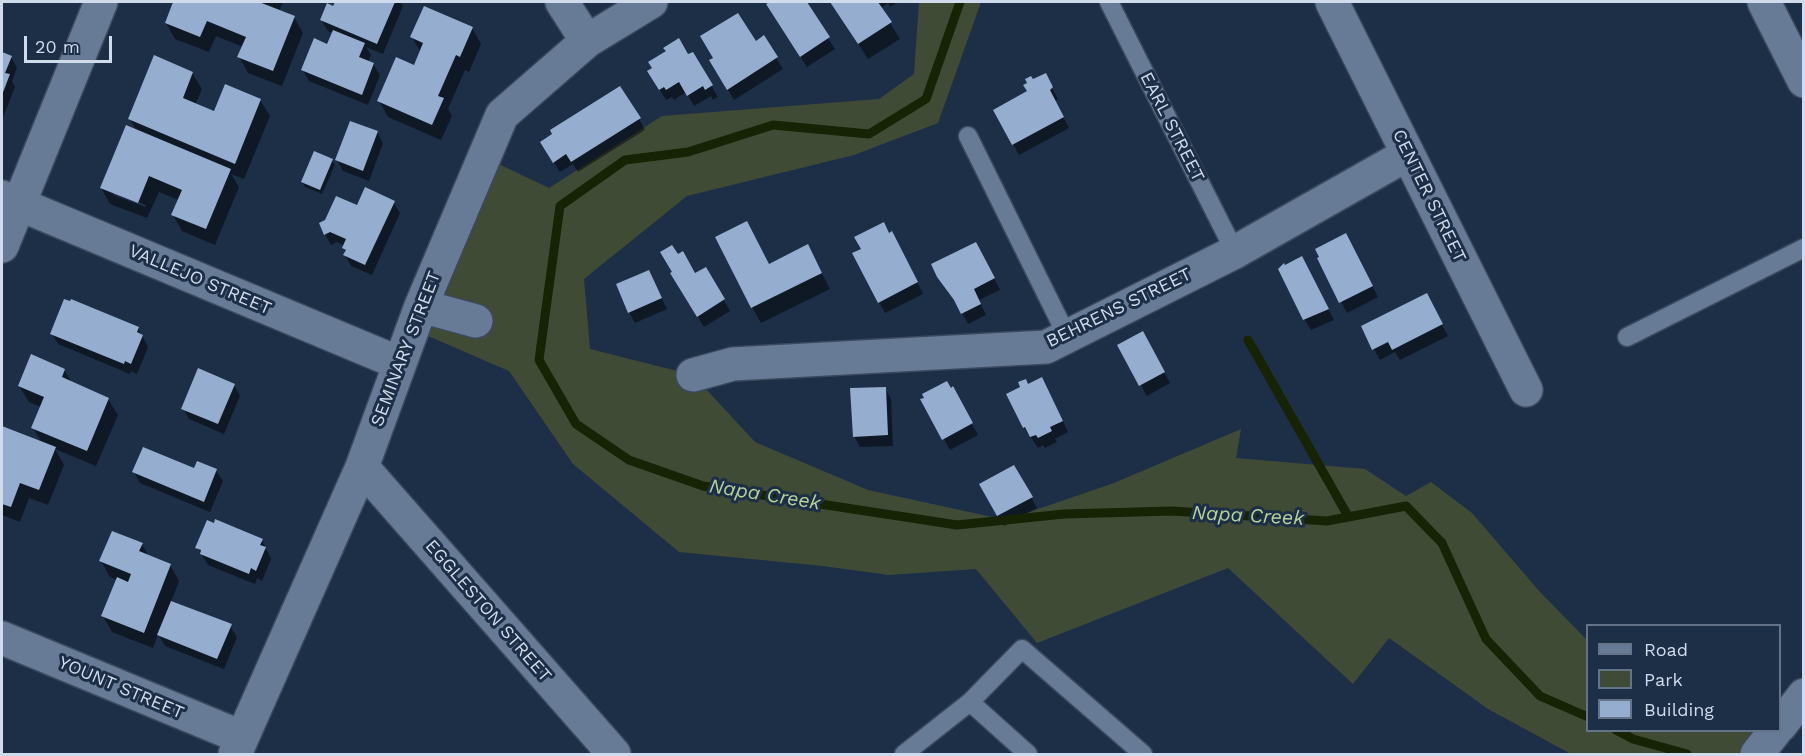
<!DOCTYPE html>
<style>
body{margin:0}
#map{position:relative;width:1805px;height:756px;overflow:hidden;background:#1d2e47;font-family:"Work Sans",sans-serif}
canvas{display:block}
.frame{position:absolute;inset:0;border:3px solid #d0dbeb;pointer-events:none}
.legend{position:absolute;left:1586px;top:624px;width:195px;height:108px;box-sizing:border-box;background:#1d2e47;border:2px solid #657389;margin:0;padding:8px 10px;list-style:none;font-size:18px;color:#d0dbeb}
.legend li{display:flex;align-items:center;gap:12px;height:30px}
.legend b{width:30px;border:2px solid #657389}
.scale{position:absolute;left:24px;top:36px;width:88px;height:27px;box-sizing:border-box;border:3px solid #d0dbeb;border-top:0;padding-left:8px;font-size:18px;line-height:21px;white-space:nowrap;color:#d0dbeb;-webkit-text-stroke:4px #1d2e47;paint-order:stroke}
</style>
<div id="map">
<canvas width="1805" height="756"></canvas>
<div class="frame"></div>
<ul class="legend">
<li><b style="height:8px;background:#677b97"></b>Road</li>
<li><b style="height:16px;background:#404b36"></b>Park</li>
<li><b style="height:16px;background:#95adcf"></b>Building</li>
</ul>
<div class="scale">20 m</div>
</div>
<script>
const g = document.querySelector('canvas').getContext('2d');
g.lineJoin = 'round';
function fill(path, color) {
  g.fillStyle = color;
  g.fill(path, 'evenodd');
}
function shape(rows) {
  const path = new Path2D();
  for (const r of rows) {
    path.moveTo(r[0], r[1]);
    for (let i = 2; i < r.length; i += 2) path.lineTo(r[i], r[i + 1]);
  }
  return path;
}
function stroke(path, color, width, dash) {
  g.strokeStyle = color;
  g.lineWidth = width;
  g.lineCap = dash ? 'butt' : 'round';
  g.setLineDash(dash || []);
  g.stroke(path);
}
function label(font, color, halo, rows, align = 'center') {
  g.font = font + ' "Work Sans",sans-serif';
  g.lineWidth = 6;
  g.setLineDash([]);
  g.textBaseline = 'middle';
  g.strokeStyle = halo;
  g.fillStyle = color;
  for (const [text, x, y, turn = 0] of rows) {
    g.save();
    g.translate(x, y);
    g.rotate((+turn || 0) * Math.PI / 180);
    g.textAlign = isNaN(turn) ? turn : align;
    if (halo) g.strokeText(text, 0, 0);
    g.fillText(text, 0, 0);
    g.restore();
  }
}
const green = shape([
 [919,2,981,2,938,123,854,155,687,196,584,279,590,349,693,375,755,442,868,490,1006,520,1114,483,1241,429,1236,458,1365,469,1406,496,1431,482,1472,513,1540,592,1587,640,1588,730,1777,731,1765,747,1786,754,1571,754,1488,709,1389,638,1353,684,1228,568,1037,643,976,569,889,575,823,566,679,552,573,464,509,371,412,329,484,157,549,188,662,116,879,99,914,74]
]);
const shadow = shape([
 [175,2,283,2,279,11,294,17,303,33,282,86,248,73,239,57,243,47,216,36,209,52,175,39,166,23],
 [337,2,400,2,403,6,383,54,366,47,371,55,368,62,373,64,380,75,368,105,309,81,303,70,328,46,333,33,328,31,321,20,334,8],
 [773,2,805,2,835,49,807,67,768,5],
 [831,2,898,2,890,7,888,3,881,8,900,39,868,59],
 [472,28,481,44,469,72,465,70,448,109,452,116,441,140,388,117,379,101,415,67,421,53,412,37],
 [763,38,783,69,734,100,711,61,755,43],
 [2,53,11,57,17,68,12,81,15,87,2,120],
 [692,54,718,97,713,100,711,96,694,106,686,92,674,100,672,97,666,100,649,72],
 [192,73,202,89,195,105,215,113,260,100,270,116,244,179,231,174,239,187,215,245,182,231,173,215,179,200,159,192,147,218,110,204,101,188,137,132,130,119],
 [113,191,146,205,145,207,113,195],
 [1045,75,1058,99,1055,101,1069,128,1019,155,995,110,1029,92,1032,81],
 [639,119,645,130,578,172,573,164,560,172,548,154],
 [377,132,383,143,369,181,343,171,337,160],
 [332,160,335,165,322,194,305,187,302,182],
 [393,202,400,213,372,275,351,266,345,255,345,246,337,242,331,245,325,234,358,207],
 [889,234,898,244,923,294,885,313,879,302],
 [808,246,830,289,761,323,752,307,769,266],
 [1352,246,1378,297,1347,313,1319,259],
 [982,254,1000,290,979,300,986,315,968,324,959,307,945,288],
 [706,269,730,311,704,327,672,274,695,275],
 [1308,269,1334,320,1311,330,1304,319],
 [649,272,667,309,635,323,629,312],
 [1432,306,1448,336,1400,360,1395,352,1380,360,1374,349],
 [138,328,148,347,137,374,131,371,130,374,58,344,52,334],
 [1142,333,1170,383,1147,396,1119,346],
 [64,370,72,383,108,399,118,415,96,466,55,449,64,465,48,505,29,498,20,522,2,515,2,428,42,443,33,428,41,407,29,402,19,386],
 [234,385,240,396,224,434,189,419,183,408],
 [1028,386,1048,390,1068,432,1055,439,1057,442,1045,448,1043,445,1038,448,1024,427],
 [885,388,891,399,893,446,860,447,854,436],
 [952,388,978,435,950,450,922,400],
 [1014,467,1037,508,1004,526,981,485],
 [195,470,216,471,223,481,210,512,140,483,134,472],
 [262,540,271,559,262,581,257,578,255,584,208,565,197,547],
 [142,544,149,557,170,565,179,581,171,602,230,626,237,637,224,669,165,646,158,634,153,648,112,632,103,616,117,580,110,577,101,561]
]);
const stream = shape([
 [960,2,926,99,869,134,773,125,688,152,625,160,560,206,539,360,576,424,629,460,703,486,957,525,1064,514,1172,511,1327,521,1406,506,1442,543,1486,639,1540,696,1588,717],
 [1248,340,1348,516],
 [1616,730,1633,739,1687,754]
]);
const building = shape([
 [173,2,259,2,295,16,273,71,237,57,246,37,207,21,200,37,165,23],
 [335,2,395,2,377,44,320,20,327,3,333,6],
 [770,2,807,2,830,37,800,57,766,4],
 [830,2,878,2,892,22,858,44],
 [424,6,473,27,460,57,456,55,438,96,444,98,432,125,377,101,396,57,414,65,423,43,410,37],
 [738,13,756,41,764,35,778,57,727,90,709,60,713,58,700,36],
 [333,30,365,43,359,57,374,63,362,95,301,70,314,38,327,44],
 [679,38,688,54,693,52,713,85,705,90,703,86,687,96,679,82,666,90,664,87,659,90,647,71,652,68,648,62,666,51,663,48],
 [2,52,12,56,5,73,10,74,2,95],
 [154,55,193,72,183,98,214,111,225,84,261,99,235,164,128,119],
 [1046,73,1053,87,1050,90,1064,117,1012,145,993,110,1027,91,1023,85,1027,83,1025,79,1031,76,1033,79],
 [620,86,641,118,571,162,566,154,553,163,540,142,552,134,550,130],
 [350,121,378,131,363,171,335,160],
 [126,125,231,169,206,229,171,215,182,190,149,176,138,203,100,188],
 [314,151,333,159,320,190,301,182],
 [365,187,395,201,365,265,343,255,346,250,342,248,346,239,330,232,324,235,319,223,325,220,336,196,357,205],
 [747,221,769,264,808,244,822,273,751,308,715,237],
 [884,222,889,233,892,231,918,282,878,303,852,253,861,249,854,237],
 [1346,233,1373,286,1339,303,1317,258,1319,257,1315,249],
 [976,242,995,278,974,289,981,304,961,314,954,300,937,277,931,264],
 [672,245,678,254,683,251,695,273,706,267,725,299,697,317,670,273,672,272,660,252],
 [1302,256,1329,309,1303,320,1278,269,1284,263,1285,265],
 [649,270,662,298,628,313,616,284],
 [1427,293,1443,324,1392,350,1388,342,1372,350,1361,326],
 [64,299,70,301,71,299,139,327,137,332,143,335,131,364,125,361,124,364,50,334],
 [1143,331,1165,372,1139,386,1117,345],
 [31,354,65,369,62,377,109,398,87,451,31,428,44,397,18,386],
 [198,368,235,384,218,424,181,409],
 [1042,377,1063,421,1050,427,1052,431,1038,438,1036,435,1030,437,1025,427,1023,428,1006,394,1020,387,1018,382,1026,379,1028,384],
 [947,381,951,388,953,386,973,423,942,440,920,399,924,398,922,394],
 [886,387,888,435,853,437,850,388],
 [2,426,56,447,39,490,20,483,11,507,2,504],
 [143,447,194,468,197,461,217,469,204,502,132,472],
 [1014,465,1033,497,997,516,979,484],
 [215,519,263,539,260,545,266,547,256,571,251,568,249,574,200,554,201,550,195,548,207,520,214,523],
 [112,531,143,543,139,551,171,564,144,633,101,616,117,577,128,582,131,574,99,561],
 [171,601,232,624,217,659,157,635]
]);
const lane = shape([
 [1109,2,1235,252],
 [968,136,1067,336],
 [1627,337,1804,248],
 [970,702,1028,754],
 [904,754,970,702,1022,649,1143,754]
]);
const street = shape([
 [562,2,587,41],
 [1332,2,1526,390],
 [1764,2,1804,81],
 [2,197,399,363],
 [2,246,101,2],
 [421,306,476,321],
 [693,375,733,364,1046,347,1235,252,1408,154],
 [362,467,614,754],
 [2,638,241,737],
 [235,754,362,467,421,306,502,115,587,41,651,2]
]);
const secondary = shape([
 [1780,726,1804,695],
 [1757,754,1776,730]
]);
const streetNames = [
 ["EARL STREET",1172,127,63],
 ["CENTER STREET",1429,196,64],
 ["VALLEJO STREET",200,280,23],
 ["BEHRENS STREET",1119,308,-26],
 ["SEMINARY STREET",406,349,-69],
 ["EGGLESTON STREET",488,611,49],
 ["YOUNT STREET",121,688,23]
];
const waterNames = [
 ["Napa Creek",765,495,9],
 ["Napa Creek",1248,516,3]
];
fill(green, '#404b36');
fill(shadow, '#0007');
stroke(stream, '#162304', 9);
fill(building, '#95adcf');
stroke(lane, '#3b495e', 21);
stroke(street, '#3b495e', 36);
stroke(secondary, '#3b495e', 36);
stroke(lane, '#677b97', 18);
stroke(street, '#677b97', 33);
stroke(secondary, '#677b97', 33);
label('18px', '#d0dbeb', '#1d2e47', streetNames);
label('italic 20px', '#b6d398', '#1d2e47', waterNames);
</script>
